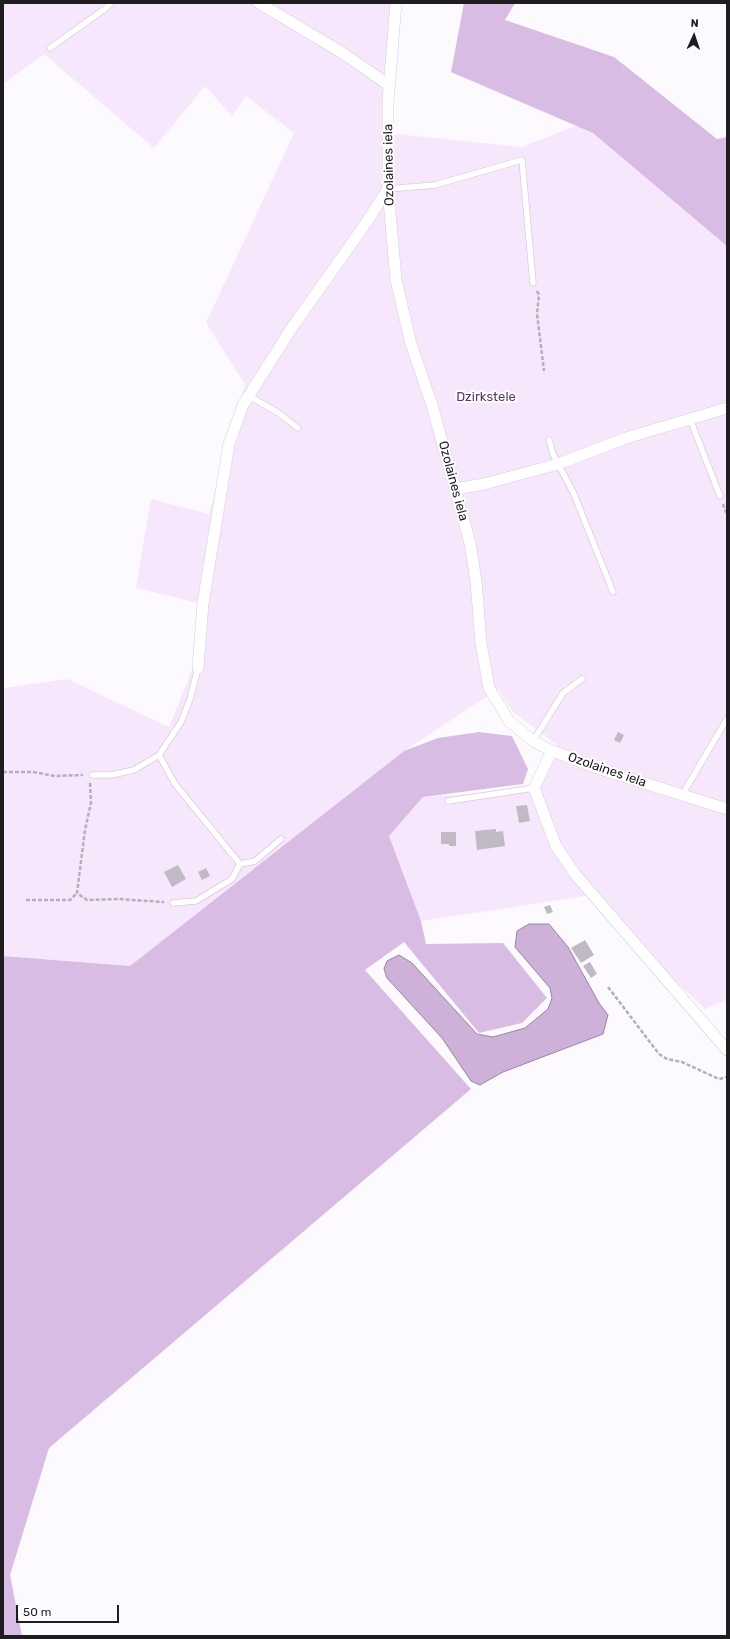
<!DOCTYPE html>
<style>
body{margin:0}
#map{position:relative;width:730px;height:1639px;overflow:hidden;background:#fdfaff;font-family:Rubik,sans-serif}
canvas{display:block}
.frame{position:absolute;inset:0;border:4px solid #201d21;pointer-events:none}
.north{position:absolute;left:674px;top:16px;width:40px;height:40px;-webkit-text-stroke:3px #fff;paint-order:stroke;rotate:3deg;font-size:11px;font-weight:700;line-height:16px;text-align:center;color:#201d21}
.north::after{content:'';display:block;margin:auto;width:14px;height:18px;background:#201d21;clip-path:polygon(50% 0,100% 100%,50% 72%,0 100%)}
.scale{position:absolute;left:16px;top:1605px;width:103px;height:18px;box-sizing:border-box;border:2px solid #201d21;border-top:0;padding-left:5px;font-size:12px;line-height:14px;white-space:nowrap;color:#201d21;-webkit-text-stroke:3px #fff;paint-order:stroke}
</style>
<div id="map">
<canvas width="730" height="1639"></canvas>
<div class="frame"></div>
<div class="north">N</div>
<div class="scale">50 m</div>
</div>
<script>
const g = document.querySelector('canvas').getContext('2d');
g.lineJoin = 'round';
function fill(path, color) {
  g.fillStyle = color;
  g.fill(path, 'evenodd');
}
function shape(rows) {
  const path = new Path2D();
  for (const r of rows) {
    path.moveTo(r[0], r[1]);
    for (let i = 2; i < r.length; i += 2) path.lineTo(r[i], r[i + 1]);
  }
  return path;
}
function stroke(path, color, width, dash) {
  g.strokeStyle = color;
  g.lineWidth = width;
  g.lineCap = dash ? 'butt' : 'round';
  g.setLineDash(dash || []);
  g.stroke(path);
}
function label(font, color, halo, rows, align = 'center') {
  g.font = font + ' Rubik,sans-serif';
  g.lineWidth = 4;
  g.setLineDash([]);
  g.textBaseline = 'middle';
  g.strokeStyle = halo;
  g.fillStyle = color;
  for (const [text, x, y, turn = 0] of rows) {
    g.save();
    g.translate(x, y);
    g.rotate((+turn || 0) * Math.PI / 180);
    g.textAlign = isNaN(turn) ? turn : align;
    if (halo) g.strokeText(text, 0, 0);
    g.fillText(text, 0, 0);
    g.restore();
  }
}
const green = shape([
 [3,3,399,3,387,133,521,147,588,121,727,244,727,1000,705,1009,586,896,421,921,389,836,423,797,535,790,558,746,512,711,498,689,404,751,130,966,3,956,3,688,67,679,169,727,192,670,198,603,136,588,151,499,209,514,245,384,206,323,294,133,246,96,232,116,205,86,154,148,44,54,3,84]
]);
const forest = shape([
 [464,3,515,3,505,20,614,57,717,139,727,137,727,246,593,133,451,72],
 [479,732,512,736,528,769,523,784,423,797,389,836,421,921,426,944,503,943,547,998,522,1023,479,1033,404,942,365,970,471,1089,49,1448,10,1575,22,1636,3,1636,3,956,130,966,404,751,438,738]
]);
const water = shape([
 [529,924,549,924,568,947,599,1003,608,1015,603,1034,503,1072,480,1085,471,1081,442,1038,387,978,384,969,387,961,399,955,412,963,477,1034,493,1037,525,1028,548,1009,552,998,550,988,515,947,517,931,529,924]
]);
const building = shape([
 [618,732,624,735,620,743,614,740],
 [527,805,530,821,519,823,516,806],
 [496,829,496,832,503,831,505,846,477,850,475,831],
 [441,832,456,832,456,846,449,846,449,844,441,844],
 [178,865,186,879,172,887,164,872],
 [206,868,210,876,202,880,198,872],
 [550,905,553,912,547,914,544,907],
 [585,940,594,955,581,963,571,948],
 [590,962,597,974,591,978,583,966]
]);
const path = shape([
 [537,291,539,295,537,314,544,371],
 [723,504,727,515],
 [3,772,33,772,55,776,83,775],
 [90,783,91,803,85,830,77,893,87,900,118,899,164,902],
 [26,900,70,900,77,893],
 [608,987,659,1054,667,1059,682,1062,719,1079,727,1077]
]);
const lane = shape([
 [50,48,106,8,111,3],
 [388,189,435,185,522,160,533,283],
 [249,396,277,412,298,428],
 [690,419,720,496],
 [549,440,553,454,574,494,613,592],
 [533,741,563,693,582,679],
 [159,755,175,784,240,864,255,861,281,839],
 [92,775,111,775,134,770,159,755,181,722,190,699,198,668],
 [682,795,727,719],
 [448,801,534,788],
 [173,903,196,901,232,879,240,864]
]);
const street = shape([
 [259,3,341,52,389,85],
 [396,3,388,101,388,189,396,280,411,344,432,405,470,543,476,581,481,643,489,688,509,721,533,741,552,751,606,771,727,809],
 [455,489,484,484,558,464,626,438,727,408],
 [198,668,203,603,229,444,243,405,291,329,364,226,388,189],
 [552,751,534,788,556,846,575,874,727,1050]
]);
const streetNames = [
 ["Ozolaines iela",389,165,-91],
 ["Ozolaines iela",453,481,75],
 ["Ozolaines iela",607,770,19]
];
const parkNames = [
 ["Dzirkstele",486,397]
];
fill(green, '#f7e7fd');
fill(forest, '#d9bce4');
fill(water, '#cdb1d8');
stroke(water, '#9985a1', 1);
fill(building, '#c1bac4');
stroke(lane, '#d5ced8', 7);
stroke(street, '#d5ced8', 12);
stroke(path, '#b4b1b6', 2.5, [4, 2]);
stroke(lane, '#fff', 5.5);
stroke(street, '#fff', 11);
label('13px', '#201d21', '#fff', streetNames);
label('13px', '#5b3668', '#fff', parkNames);
</script>
